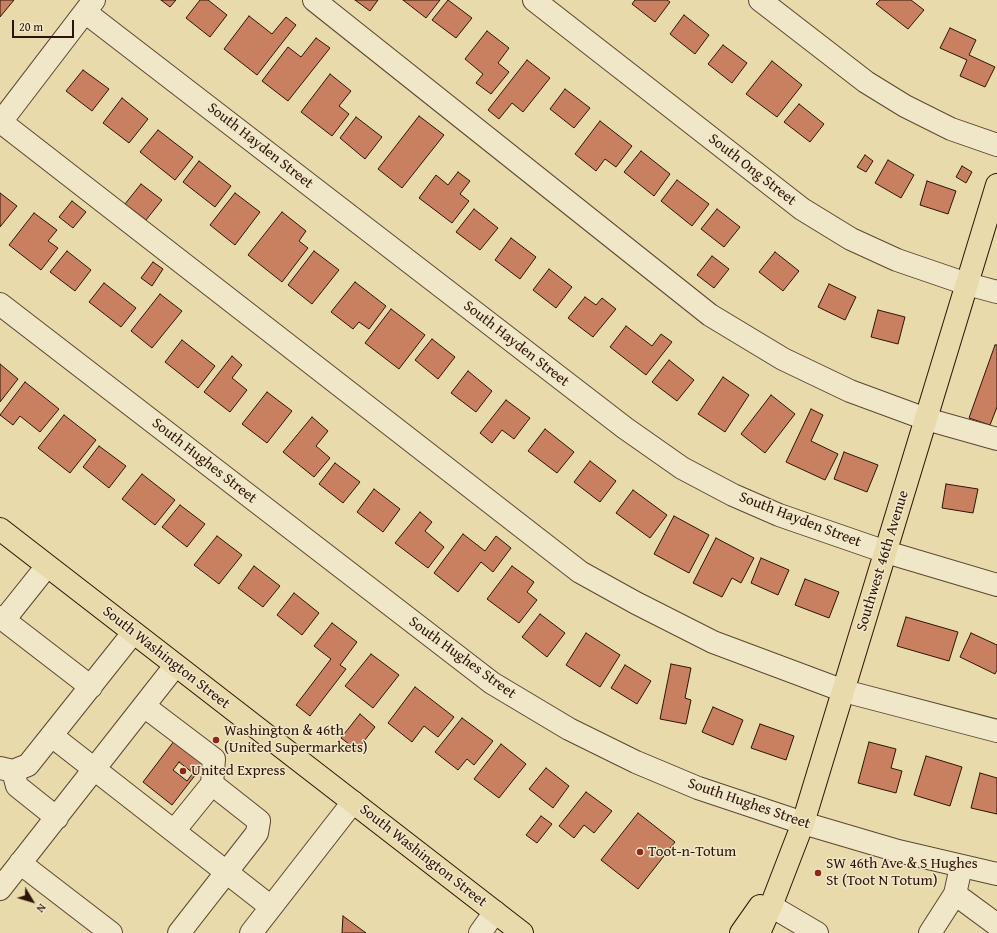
<!DOCTYPE html>
<style>
body{margin:0}
#map{position:relative;width:997px;height:933px;overflow:hidden;background:#e8daab;font-family:"Gentium Book Plus",serif}
canvas{display:block}
.north{position:absolute;left:12px;top:881px;width:40px;height:40px;-webkit-text-stroke:3px #f0e7c8;paint-order:stroke;rotate:128deg;font-size:11px;font-weight:700;line-height:16px;text-align:center;color:#2e1407}
.north::after{content:'';display:block;margin:auto;width:14px;height:18px;background:#2e1407;clip-path:polygon(50% 0,100% 100%,50% 72%,0 100%)}
.scale{position:absolute;left:12px;top:20px;width:62px;height:18px;box-sizing:border-box;border:2px solid #2e1407;border-top:0;padding-left:5px;font-size:12px;line-height:14px;white-space:nowrap;color:#2e1407;-webkit-text-stroke:3px #f0e7c8;paint-order:stroke}
</style>
<div id="map">
<canvas width="997" height="933"></canvas>
<div class="north">N</div>
<div class="scale">20 m</div>
</div>
<script>
const g = document.querySelector('canvas').getContext('2d');
g.lineJoin = 'round';
function fill(path, color) {
  g.fillStyle = color;
  g.fill(path, 'evenodd');
}
function shape(rows) {
  const path = new Path2D();
  for (const r of rows) {
    path.moveTo(r[0], r[1]);
    for (let i = 2; i < r.length; i += 2) path.lineTo(r[i], r[i + 1]);
  }
  return path;
}
function stroke(path, color, width, dash) {
  g.strokeStyle = color;
  g.lineWidth = width;
  g.lineCap = dash ? 'butt' : 'round';
  g.setLineDash(dash || []);
  g.stroke(path);
}
function label(font, color, halo, rows, align = 'center') {
  g.font = font + ' "Gentium Book Plus",serif';
  g.lineWidth = 3;
  g.setLineDash([]);
  g.textBaseline = 'middle';
  g.strokeStyle = halo;
  g.fillStyle = color;
  for (const [text, x, y, turn = 0] of rows) {
    g.save();
    g.translate(x, y);
    g.rotate((+turn || 0) * Math.PI / 180);
    g.textAlign = isNaN(turn) ? turn : align;
    if (halo) g.strokeText(text, 0, 0);
    g.fillText(text, 0, 0);
    g.restore();
  }
}
const building = shape([
 [0,0,14,0,0,17,0,0],
 [161,0,176,0,170,7,161,0],
 [200,0,208,0,227,15,210,37,186,18,200,0],
 [355,0,378,0,370,11,355,0],
 [403,0,440,0,426,18,403,0],
 [448,0,472,18,456,38,432,20,448,0],
 [635,0,667,0,670,2,655,22,632,4,635,0],
 [880,0,911,0,924,10,908,29,876,4,880,0],
 [684,15,709,35,695,54,670,34,684,15],
 [249,16,272,34,286,17,296,25,257,75,224,49,249,16],
 [950,28,976,40,969,55,995,67,985,87,960,76,967,60,940,48,950,28],
 [487,31,509,48,498,63,509,72,491,94,476,83,483,74,465,59,487,31],
 [316,38,330,48,288,101,262,81,288,47,301,57,316,38],
 [723,45,747,63,732,83,708,64,723,45],
 [527,60,550,78,523,112,512,103,499,119,488,110,527,60],
 [772,61,802,85,777,117,746,94,772,61],
 [83,70,109,89,92,111,66,91,83,70],
 [330,74,351,91,339,106,349,114,332,136,301,112,330,74],
 [565,89,590,108,574,128,550,109,565,89],
 [122,98,148,119,129,143,103,123,122,98],
 [799,104,824,124,810,142,784,122,799,104],
 [419,116,444,135,402,188,378,169,419,116],
 [356,117,382,137,365,159,340,138,356,117],
 [600,121,632,146,616,167,605,159,596,171,575,154,600,121],
 [158,130,193,157,175,180,140,152,158,130],
 [641,151,670,174,654,196,624,172,641,151],
 [865,155,873,161,866,172,857,167,865,155],
 [888,160,914,175,901,198,875,183,888,160],
 [199,161,231,186,215,207,183,182,199,161],
 [962,166,972,172,966,183,956,177,962,166],
 [458,172,470,181,460,194,469,201,452,223,419,198,436,175,448,185,458,172],
 [677,180,709,204,692,226,661,201,677,180],
 [927,181,956,191,948,214,920,205,927,181],
 [141,184,162,200,146,220,125,204,141,184],
 [0,193,17,206,0,227,0,193],
 [235,193,260,212,235,245,210,225,235,193],
 [72,201,86,212,73,228,59,217,72,201],
 [474,209,498,228,480,250,456,232,474,209],
 [717,209,740,227,724,247,701,229,717,209],
 [282,212,306,231,299,241,308,248,282,282,248,255,282,212],
 [34,213,57,230,48,241,58,248,41,270,9,245,34,213],
 [511,238,536,257,520,279,495,260,511,238],
 [67,251,91,270,75,291,50,272,67,251],
 [314,251,339,270,312,304,288,285,314,251],
 [775,252,799,271,783,291,759,272,775,252],
 [712,256,729,269,714,288,697,275,712,256],
 [153,262,163,269,152,286,141,278,153,262],
 [549,269,572,287,556,308,533,290,549,269],
 [355,282,386,306,369,329,359,322,353,329,331,312,355,282],
 [104,283,136,308,121,327,89,302,104,283],
 [829,284,856,297,845,320,818,307,829,284],
 [160,294,182,311,152,348,131,331,160,294],
 [585,297,596,305,602,298,616,309,593,337,568,318,585,297],
 [391,309,425,335,399,369,365,343,391,309],
 [878,310,905,317,898,344,871,337,878,310],
 [626,326,652,346,661,334,672,342,646,375,610,347,626,326],
 [432,339,455,357,438,379,415,360,432,339],
 [182,340,215,366,198,388,165,362,182,340],
 [995,345,997,345,997,407,990,425,969,418,995,345],
 [232,356,242,365,232,378,247,390,230,412,204,392,232,356],
 [669,360,694,380,677,401,652,382,669,360],
 [0,364,18,379,0,402,0,364],
 [468,371,492,391,476,412,451,393,468,371],
 [723,377,749,395,725,432,698,414,723,377],
 [25,382,59,409,40,432,20,416,13,425,0,415,25,382],
 [267,392,292,411,267,443,242,424,267,392],
 [771,395,795,414,765,453,741,434,771,395],
 [506,400,530,418,514,439,502,430,492,443,480,433,506,400],
 [811,409,823,415,811,441,838,454,825,480,786,462,811,409],
 [64,415,96,440,70,473,38,448,64,415],
 [312,417,328,431,316,446,330,458,314,477,283,452,312,417],
 [545,429,574,452,557,473,528,451,545,429],
 [99,446,126,466,109,488,83,467,99,446],
 [844,452,878,465,867,492,834,479,844,452],
 [590,461,616,481,600,502,574,482,590,461],
 [335,463,360,482,343,503,319,484,335,463],
 [142,474,175,500,155,525,122,499,142,474],
 [946,484,978,489,973,513,942,508,946,484],
 [374,489,400,509,383,532,357,512,374,489],
 [633,490,667,515,650,538,616,513,633,490],
 [180,505,205,524,187,547,162,527,180,505],
 [420,512,432,522,425,531,444,547,428,568,395,543,420,512],
 [674,516,709,535,689,573,654,554,674,516],
 [463,534,485,551,496,536,511,548,493,572,481,562,458,592,434,573,463,534],
 [217,536,242,555,219,584,194,565,217,536],
 [716,538,754,558,741,583,732,578,722,597,693,583,716,538],
 [761,558,789,570,778,595,751,583,761,558],
 [254,566,280,586,263,607,238,588,254,566],
 [512,566,534,582,527,592,537,600,519,623,487,599,512,566],
 [805,579,839,592,829,618,795,605,805,579],
 [294,593,319,613,302,635,277,615,294,593],
 [540,614,565,633,547,657,522,637,540,614],
 [906,617,958,632,949,661,897,646,906,617],
 [332,623,357,642,340,665,346,669,310,716,296,705,331,659,314,646,332,623],
 [586,633,620,655,600,687,566,665,586,633],
 [971,633,997,645,997,670,995,674,960,657,971,633],
 [371,654,399,675,373,708,345,686,371,654],
 [671,664,691,668,685,698,691,700,686,724,660,719,671,664],
 [625,665,651,681,637,704,611,688,625,665],
 [415,687,454,717,438,737,424,726,412,742,388,723,415,687],
 [713,707,743,720,733,745,702,732,713,707],
 [360,714,375,727,357,750,341,738,360,714],
 [462,718,493,741,474,765,467,759,458,770,435,752,462,718],
 [760,724,794,736,786,760,751,748,760,724],
 [184,728,214,751,172,805,143,782,184,728],
 [869,742,896,749,891,768,902,771,896,793,858,783,869,742],
 [501,744,526,764,499,798,474,779,501,744],
 [926,756,962,767,950,806,914,795,926,756],
 [179,762,193,773,187,781,173,770,179,762],
 [546,768,569,786,553,808,529,789,546,768],
 [980,773,997,778,997,814,971,808,980,773],
 [586,792,612,811,594,833,584,825,574,838,559,826,586,792],
 [638,813,675,842,638,889,601,860,638,813],
 [541,816,552,824,537,843,526,835,541,816],
 [343,916,366,933,342,933,343,916]
]);
const minor = shape([
 [314,0,710,315,783,359,850,391,926,419,997,439],
 [534,0,802,209,851,239,897,260,967,284,997,292],
 [760,0,866,82,905,106,951,129,997,145],
 [85,12,625,428,682,468,733,495,779,515,886,552,997,585],
 [1,122,580,572,636,603,713,642,844,691,997,731],
 [0,123,94,0],
 [0,304,492,683,569,729,636,762,698,788,803,823,898,851,997,874],
 [0,617,4,620,47,566],
 [4,620,91,687],
 [144,706,214,759,212,784,259,821,257,833,179,933],
 [52,736,271,907],
 [0,768,13,771,28,765,133,633],
 [13,771,17,786,57,818],
 [174,831,212,784],
 [20,863,111,933],
 [0,889,175,666],
 [955,894,997,925],
 [771,906,817,933],
 [251,933,353,802],
 [480,933,495,912],
 [930,933,955,894,961,867]
]);
const major = shape([
 [0,529,522,933],
 [741,933,760,906],
 [759,933,771,906,803,823,997,185]
]);
const markers = [
 [216,740,4,"#8f2418"],
 [183,771,4,"#8f2418"],
 [640,852,4,"#8f2418"],
 [818,873,4,"#8f2418"]
];
const streetNames = [
 ["South Hayden Street",260,146,38],
 ["South Ong Street",752,170,38],
 ["South Hayden Street",516,344,38],
 ["South Hughes Street",204,461,38],
 ["South Hayden Street",800,520,21],
 ["Southwest 46th Avenue",883,561,-73],
 ["South Washington Street",166,658,38],
 ["South Hughes Street",462,658,36],
 ["South Hughes Street",749,804,19],
 ["South Washington Street",423,856,38]
];
const poiNames = [
 ["Washington & 46th",224,731],
 ["(United Supermarkets)",224,748],
 ["United Express",191,771],
 ["Toot-n-Totum",648,852],
 ["SW 46th Ave & S Hughes",826,864],
 ["St (Toot N Totum)",826,881]
];
fill(building, '#c98061');
stroke(building, '#2e1407', 1);
stroke(minor, '#5c4630', 24);
stroke(major, '#2e1407', 24);
stroke(minor, '#f0e7c8', 22);
stroke(major, '#e8daab', 22);
for (const [x, y, r, color] of markers) {
  const dot = new Path2D();
  dot.arc(x, y, r, 0, 2 * Math.PI);
  g.fillStyle = color;
  g.fill(dot);
  stroke(dot, '#f0e7c8', 1.5);
}
label('15px', '#2e1407', '#f0e7c8', streetNames);
label('15px', '#2e1407', '#f0e7c8', poiNames, 'left');
</script>
